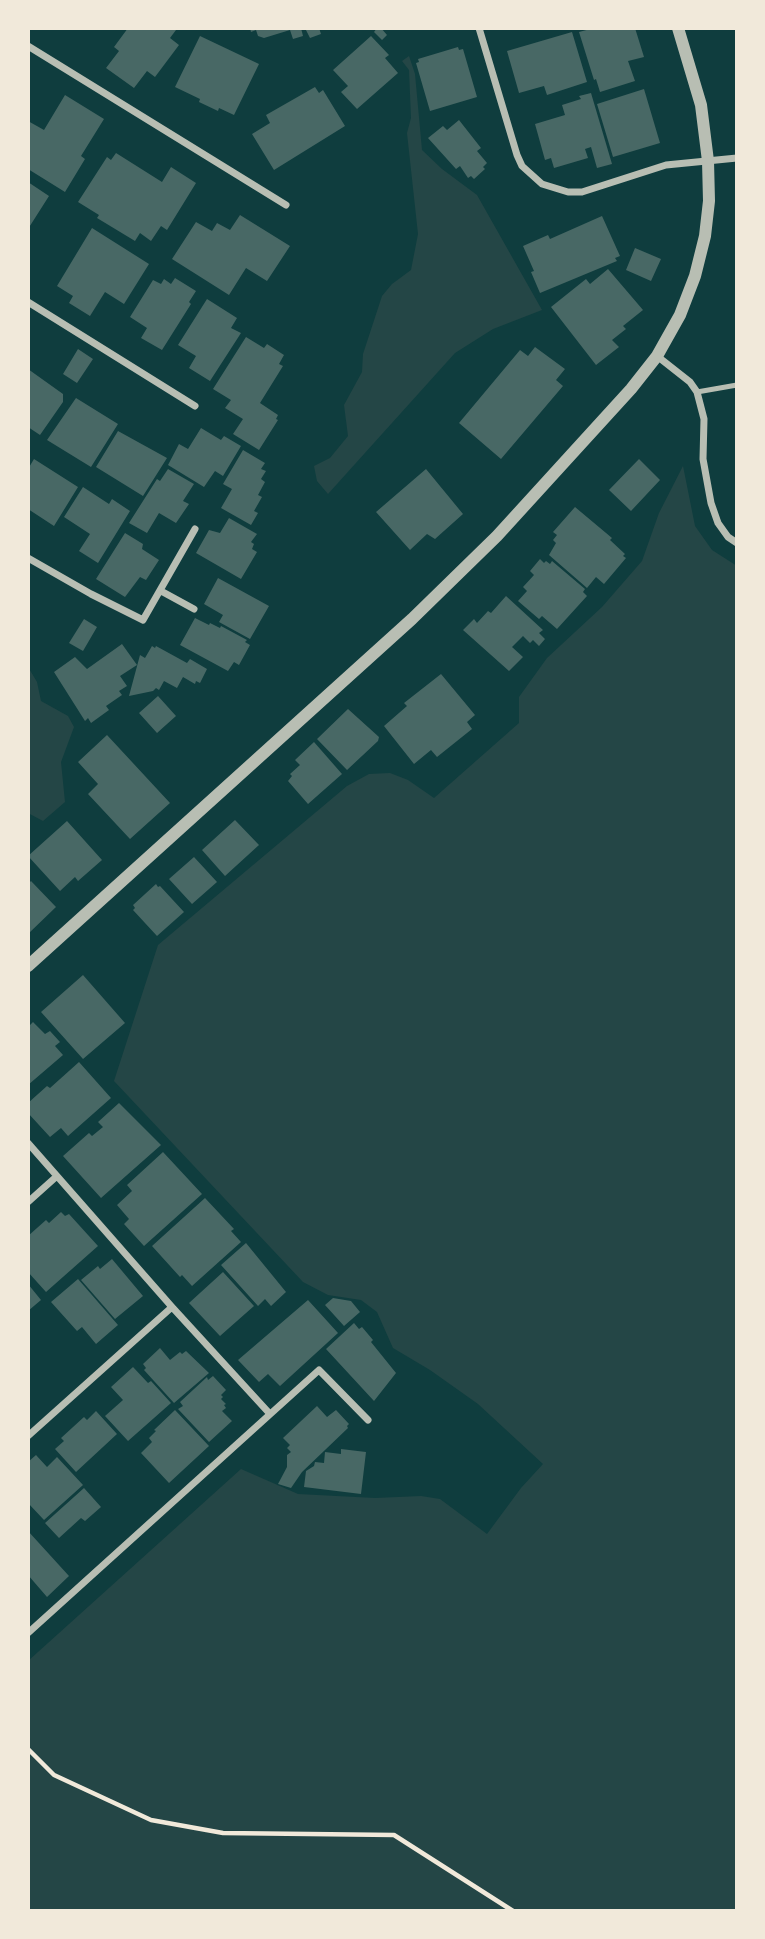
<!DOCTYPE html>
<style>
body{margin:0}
#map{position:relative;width:765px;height:1939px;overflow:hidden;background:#0f3d3e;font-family:Roboto,sans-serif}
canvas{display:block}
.frame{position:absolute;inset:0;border:30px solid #f1e9da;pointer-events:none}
</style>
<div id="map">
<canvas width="765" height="1939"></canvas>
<div class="frame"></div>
</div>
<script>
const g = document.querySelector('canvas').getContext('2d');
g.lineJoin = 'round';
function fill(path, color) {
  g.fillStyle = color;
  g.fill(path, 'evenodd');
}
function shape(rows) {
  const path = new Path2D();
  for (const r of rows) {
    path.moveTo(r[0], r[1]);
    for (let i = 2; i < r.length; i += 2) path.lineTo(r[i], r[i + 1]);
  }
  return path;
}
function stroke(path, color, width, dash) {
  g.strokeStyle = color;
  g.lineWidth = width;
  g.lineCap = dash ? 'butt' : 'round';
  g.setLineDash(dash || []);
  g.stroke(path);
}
const green = shape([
 [409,56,415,74,422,150,442,169,477,195,542,310,493,329,455,353,328,494,317,481,314,466,330,458,348,436,344,405,362,372,363,354,382,296,392,284,411,270,418,234,407,133,411,118,409,70,402,61],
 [683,466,695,526,712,550,737,566,737,1911,28,1911,28,1661,241,1469,298,1494,375,1498,421,1496,440,1499,487,1534,521,1488,543,1464,478,1404,430,1370,393,1348,377,1312,361,1300,328,1295,303,1282,114,1081,158,945,347,786,369,774,390,773,408,780,434,798,519,723,519,697,547,658,602,607,642,561,659,513],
 [28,667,37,682,41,701,68,716,74,727,61,762,65,802,43,821,28,813]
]);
const building = shape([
 [128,28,174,28,176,30,170,38,179,45,155,77,147,71,134,88,106,68,119,51,114,47],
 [250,28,301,28,303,36,293,39,290,30,264,38,258,36,256,30,251,32],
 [305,28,319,28,321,34,310,38],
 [377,28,381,28,387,35,382,40,374,32],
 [594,28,635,28,644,57,628,61,635,81,600,92,596,79,594,80,579,32],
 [572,32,587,82,547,95,544,86,519,93,507,51],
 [200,36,259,64,234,115,219,108,218,111,199,102,200,99,175,87],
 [371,36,389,55,385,58,398,73,357,109,341,92,348,86,333,70],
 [458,47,459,50,463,49,477,97,430,111,416,63,419,62,418,59],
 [315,87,319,93,323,90,345,126,274,170,252,134,270,123,266,115],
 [644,89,660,143,613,157,597,104],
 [591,93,612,164,597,168,591,147,585,149,588,158,554,168,551,158,545,160,535,124,565,115,562,105,581,99,579,96],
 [65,95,104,119,81,156,85,159,65,192,28,169,28,121,44,130],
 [459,120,481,148,477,151,487,163,483,167,485,169,474,179,471,176,468,178,460,166,456,169,428,138,443,126,447,130],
 [116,153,162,182,171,167,196,183,167,230,161,226,151,241,140,233,135,241,97,218,99,215,78,202,107,157,111,160],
 [28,182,49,196,28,229],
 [240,215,290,246,267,281,246,268,229,295,172,259,196,222,212,231,217,223,230,230],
 [602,216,620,256,615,258,617,261,540,293,531,272,534,271,523,246,548,235,550,239],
 [92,228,149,264,124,304,105,292,90,316,69,303,73,296,57,286],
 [635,248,661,259,651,281,626,270],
 [608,269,643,310,623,326,626,329,612,340,619,347,596,365,551,307,586,279,590,284],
 [175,278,196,291,189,302,191,304,162,350,141,338,147,328,130,317,153,280,161,284,164,279,171,284],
 [207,299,237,318,231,328,241,333,210,381,189,368,196,356,178,345],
 [246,337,264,348,267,344,284,355,279,364,283,366,260,403,278,415,276,419,278,420,259,450,233,434,243,419,225,408,231,400,213,389],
 [535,347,565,369,556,380,563,386,501,459,459,423,520,350,528,356],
 [78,349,93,359,77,383,63,374],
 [28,369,63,394,63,402,40,435,28,427],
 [76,398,118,424,91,467,47,440],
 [201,428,221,440,224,436,241,446,223,476,215,471,204,487,168,465,179,444,188,449],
 [118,431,167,458,143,496,96,467],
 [243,450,265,463,261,469,266,471,261,479,265,482,258,495,262,497,254,511,258,513,251,525,221,508,232,489,223,484],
 [34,459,78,487,54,526,28,509,28,469],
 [639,459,660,480,631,511,609,490],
 [168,469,194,484,183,501,189,504,176,523,159,513,147,533,129,523,157,479,160,481],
 [426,469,463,514,435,539,427,534,410,550,376,512],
 [83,487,109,504,112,499,130,511,98,563,79,551,90,534,64,517],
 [575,507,612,538,610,540,625,554,623,556,626,558,604,584,596,577,587,588,549,555,556,543,553,540,557,535,553,532],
 [229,518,257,534,251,542,254,544,252,549,257,552,241,579,196,553,209,530,220,533],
 [125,533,143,544,142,549,159,560,146,580,140,577,125,597,96,579],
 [540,559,544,563,546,561,550,564,552,561,585,589,583,592,587,596,557,629,542,616,539,619,518,601,527,591,523,587,534,575,530,571],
 [218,578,269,606,250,639,219,622,223,615,204,604],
 [506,596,543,630,539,633,545,639,539,646,533,640,530,643,523,636,512,647,523,657,509,671,463,630,474,619,477,623,488,611,491,613],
 [195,618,209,625,210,623,220,628,221,626,247,640,245,642,250,645,239,665,234,662,228,671,180,645],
 [84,619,97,627,83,651,69,643],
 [122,644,137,665,120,676,127,686,119,691,122,695,106,706,109,710,91,723,88,718,85,721,54,672,75,657,87,669],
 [152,646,155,648,156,646,187,663,190,659,207,669,200,683,196,681,195,684,183,677,177,688,164,681,159,690,156,688,153,691,129,696,140,655,145,658],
 [441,674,475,715,467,722,472,729,437,757,431,750,414,764,384,726,407,706,404,703],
 [158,696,176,716,157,733,139,713],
 [348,709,379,737,378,741,347,770,317,739],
 [107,735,170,803,130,839,88,794,98,784,78,762],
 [314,742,342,774,308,804,288,781,292,776,290,774,300,765,295,760],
 [235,820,259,845,225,876,202,850],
 [67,821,102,860,78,881,75,877,60,891,28,856],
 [194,857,217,882,192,904,169,879],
 [31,881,56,907,28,934,28,884],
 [156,884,158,887,160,886,184,912,157,936,133,910,135,908,133,905],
 [83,975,125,1023,83,1059,41,1012],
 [33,1022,45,1034,50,1031,60,1042,55,1046,63,1055,28,1085,28,1027],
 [79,1062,111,1098,68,1136,61,1128,50,1137,28,1113,28,1103,47,1086,50,1088],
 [119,1103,161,1145,101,1198,63,1156,89,1133,92,1136,103,1127,98,1122],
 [163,1152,202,1194,144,1246,124,1224,129,1219,117,1205,132,1191,127,1185],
 [205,1198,234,1229,231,1231,241,1242,192,1286,182,1275,180,1277,152,1246],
 [61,1212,65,1216,69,1214,98,1246,46,1292,28,1272,28,1236,46,1220,49,1223],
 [246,1243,286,1292,271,1306,265,1299,258,1306,221,1265],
 [112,1259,143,1296,115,1319,81,1280,98,1266,100,1269],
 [223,1272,254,1306,220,1336,189,1303],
 [78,1279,118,1325,96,1344,82,1327,77,1331,51,1302],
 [28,1284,41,1300,28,1311],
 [333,1298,351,1301,360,1312,344,1326,325,1305],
 [308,1300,338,1333,280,1386,268,1374,259,1382,238,1360],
 [354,1323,359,1329,362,1327,373,1340,371,1342,396,1373,374,1401,326,1349],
 [160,1348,170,1360,180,1352,182,1354,186,1351,209,1373,174,1403,144,1370,146,1368,143,1364],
 [133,1367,148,1383,151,1381,171,1403,128,1441,105,1416,123,1400,111,1387],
 [213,1376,226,1390,221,1395,223,1397,221,1399,226,1404,224,1405,226,1408,222,1411,232,1421,209,1442,178,1409,183,1406,180,1402,207,1377,208,1380],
 [317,1406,327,1417,336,1410,349,1424,347,1426,348,1428,302,1472,291,1488,278,1484,287,1467,287,1455,291,1452,287,1448,290,1445,283,1438],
 [175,1410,209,1446,169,1483,141,1453,152,1442,149,1438,156,1431,154,1430],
 [96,1411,117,1434,76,1472,55,1449,64,1441,61,1438,84,1417,87,1420],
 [341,1449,366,1452,361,1494,304,1487,306,1471,314,1466,315,1462,324,1463,325,1452,341,1454],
 [36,1455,47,1467,57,1457,83,1485,44,1520,28,1503,28,1462],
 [84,1488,101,1507,85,1521,81,1518,59,1538,45,1523],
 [28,1531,69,1576,47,1597,28,1575]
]);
const path = shape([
 [28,1749,54,1775,151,1820,223,1833,394,1835,513,1911]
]);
const service = shape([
 [697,392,737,385]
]);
const minor = shape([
 [479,28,517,155,522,166,542,184,568,192,582,192,666,165,737,158],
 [28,46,286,205],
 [28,302,195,406],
 [657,356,690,382,697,392,704,419,703,459,711,503,718,523,728,537,737,543],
 [28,558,91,594,143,620,195,529],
 [161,591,194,609],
 [28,1143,172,1307,270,1414],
 [28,1202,57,1176],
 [28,1436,172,1307],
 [28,1633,319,1370,368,1420]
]);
const tertiary = shape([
 [28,966,412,619,497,536,631,389,657,356,680,315,695,276,705,236,709,201,708,161,701,105,678,28]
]);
fill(green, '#244646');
fill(building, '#486865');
stroke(path, '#f1e9da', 4.5);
stroke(service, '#b8beb3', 5);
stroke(minor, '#b8beb3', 7);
stroke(tertiary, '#b8beb3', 12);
</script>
